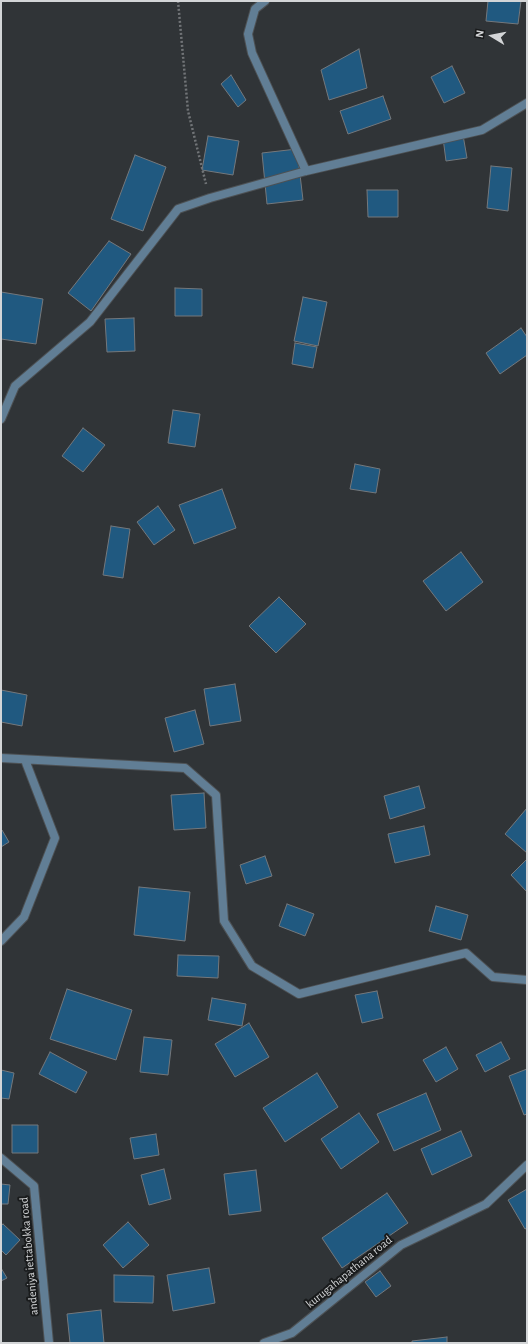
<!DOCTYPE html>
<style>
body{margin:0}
#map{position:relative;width:528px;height:1344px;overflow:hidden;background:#303437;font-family:"Alegreya Sans",sans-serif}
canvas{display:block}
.frame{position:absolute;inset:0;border:2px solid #d3d5d7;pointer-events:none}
.north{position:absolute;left:472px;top:16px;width:40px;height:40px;-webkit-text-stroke:3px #191b1c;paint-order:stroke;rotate:280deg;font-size:11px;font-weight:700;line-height:16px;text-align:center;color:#d3d5d7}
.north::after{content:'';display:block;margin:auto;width:14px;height:18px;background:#d3d5d7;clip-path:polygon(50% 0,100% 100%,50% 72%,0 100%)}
</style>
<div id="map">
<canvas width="528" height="1344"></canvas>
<div class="frame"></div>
<div class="north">N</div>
</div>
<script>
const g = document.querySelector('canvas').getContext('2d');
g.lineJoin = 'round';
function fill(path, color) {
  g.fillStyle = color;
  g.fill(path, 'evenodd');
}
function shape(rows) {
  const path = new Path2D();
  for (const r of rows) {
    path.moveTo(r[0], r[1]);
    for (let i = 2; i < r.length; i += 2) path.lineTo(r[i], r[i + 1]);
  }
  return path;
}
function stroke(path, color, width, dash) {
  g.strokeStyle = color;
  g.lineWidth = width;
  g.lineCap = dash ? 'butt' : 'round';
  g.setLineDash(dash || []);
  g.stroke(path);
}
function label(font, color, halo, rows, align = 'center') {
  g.font = font + ' "Alegreya Sans",sans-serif';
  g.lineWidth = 4;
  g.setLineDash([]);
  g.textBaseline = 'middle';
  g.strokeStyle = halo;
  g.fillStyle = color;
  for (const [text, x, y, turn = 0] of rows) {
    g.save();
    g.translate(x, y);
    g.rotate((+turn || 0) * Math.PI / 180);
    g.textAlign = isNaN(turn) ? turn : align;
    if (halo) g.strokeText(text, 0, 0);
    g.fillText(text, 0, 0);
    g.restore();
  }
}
const building = shape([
 [488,1,521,1,518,24,486,21,488,1],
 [359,49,367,88,329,100,321,70,359,49],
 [452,66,465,93,444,103,431,77,452,66],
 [231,75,246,100,238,107,221,84,231,75],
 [383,96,391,119,348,134,340,111,383,96],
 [463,135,467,158,446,161,443,138,463,135],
 [208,136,239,141,233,175,202,170,208,136],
 [297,149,303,200,267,204,262,153,297,149],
 [135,155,166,167,143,231,111,219,135,155],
 [491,166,512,168,508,211,487,208,491,166],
 [367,190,398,190,398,217,368,217,367,190],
 [109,241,131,254,91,311,68,293,109,241],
 [175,288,202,289,202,316,175,316,175,288],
 [1,292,43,299,36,344,1,339,1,292],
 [303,297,327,302,318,346,294,341,303,297],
 [134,318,135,351,107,352,105,319,134,318],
 [521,328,527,337,527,355,500,374,486,353,521,328],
 [295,343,317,347,313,368,292,364,295,343],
 [173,410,200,414,195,447,168,443,173,410],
 [83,428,105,445,83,472,62,456,83,428],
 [355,464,380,469,376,493,350,489,355,464],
 [222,489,236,528,194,544,179,505,222,489],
 [158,506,175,530,154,545,137,522,158,506],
 [111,526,130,529,123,578,103,575,111,526],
 [461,552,483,582,446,611,423,581,461,552],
 [279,597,306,624,276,653,249,626,279,597],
 [235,684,241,721,210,726,204,689,235,684],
 [1,690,27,695,22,726,1,722,1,690],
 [195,710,204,744,174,752,165,718,195,710],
 [419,786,425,808,390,819,384,796,419,786],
 [204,793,206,828,174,830,171,795,204,793],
 [527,808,527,853,505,834,527,808],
 [424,826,430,855,395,863,388,834,424,826],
 [1,830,2,830,9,842,1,847,1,830],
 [265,856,272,876,246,884,240,865,265,856],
 [527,859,527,892,511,875,527,859],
 [139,887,190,892,185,941,134,935,139,887],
 [287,904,314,914,305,936,279,926,287,904],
 [436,906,468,915,461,940,429,931,436,906],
 [178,955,219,956,218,978,177,976,178,955],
 [67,989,132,1010,116,1060,50,1039,67,989],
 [377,991,383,1018,362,1023,355,995,377,991],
 [212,998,246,1004,242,1026,208,1020,212,998],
 [249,1023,269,1057,235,1077,215,1044,249,1023],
 [144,1037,172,1040,168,1075,140,1072,144,1037],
 [501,1042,510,1059,485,1072,476,1055,501,1042],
 [446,1047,458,1069,436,1082,423,1060,446,1047],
 [50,1052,87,1072,76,1093,39,1074,50,1052],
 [527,1069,527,1114,524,1115,509,1076,527,1069],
 [1,1070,14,1073,9,1099,1,1098,1,1070],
 [317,1073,338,1107,285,1142,263,1108,317,1073],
 [426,1093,441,1130,394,1151,377,1114,426,1093],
 [359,1113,379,1142,341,1169,321,1139,359,1113],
 [12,1125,38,1125,38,1153,12,1153,12,1125],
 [461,1131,472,1156,432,1175,421,1149,461,1131],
 [156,1134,159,1155,134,1159,130,1138,156,1134],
 [164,1169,171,1199,149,1205,141,1175,164,1169],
 [256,1170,261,1211,229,1215,224,1174,256,1170],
 [1,1184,10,1185,8,1204,1,1204,1,1184],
 [527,1189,527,1228,525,1229,508,1200,527,1189],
 [387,1193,408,1223,342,1268,322,1238,387,1193],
 [128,1222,149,1245,123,1268,103,1245,128,1222],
 [3,1224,20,1240,6,1255,1,1250,1,1226,3,1224],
 [1,1268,7,1278,1,1281,1,1268],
 [209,1268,215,1303,173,1311,167,1275,209,1268],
 [380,1271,391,1286,376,1297,365,1282,380,1271],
 [114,1275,154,1276,153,1303,114,1302,114,1275],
 [101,1310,104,1343,70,1343,67,1314,101,1310],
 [447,1337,447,1343,412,1343,412,1341,447,1337]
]);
const path = shape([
 [178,1,188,111,206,184]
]);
const street = shape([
 [265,1,255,9,248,34,252,53,306,171],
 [1,419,15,386,90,322,178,209,210,198,306,171,482,130,527,103],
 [1,758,185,768,216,795,224,921,252,966,299,994,466,953,493,977,527,980],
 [1,941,24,917,55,838,25,760],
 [1,1158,34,1186,49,1343],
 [264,1343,292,1333,401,1245,486,1204,527,1165]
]);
const streetNames = [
 ["andeniya iettabokka road",29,1256,-95],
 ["kurugahapathana road",349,1272,-39]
];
fill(building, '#205980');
stroke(building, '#74787c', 1);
stroke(street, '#4d5154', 10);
stroke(path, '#717477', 2.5, [2, 2]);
stroke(street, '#617e95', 8);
label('12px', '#d3d5d7', '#191b1c', streetNames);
</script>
